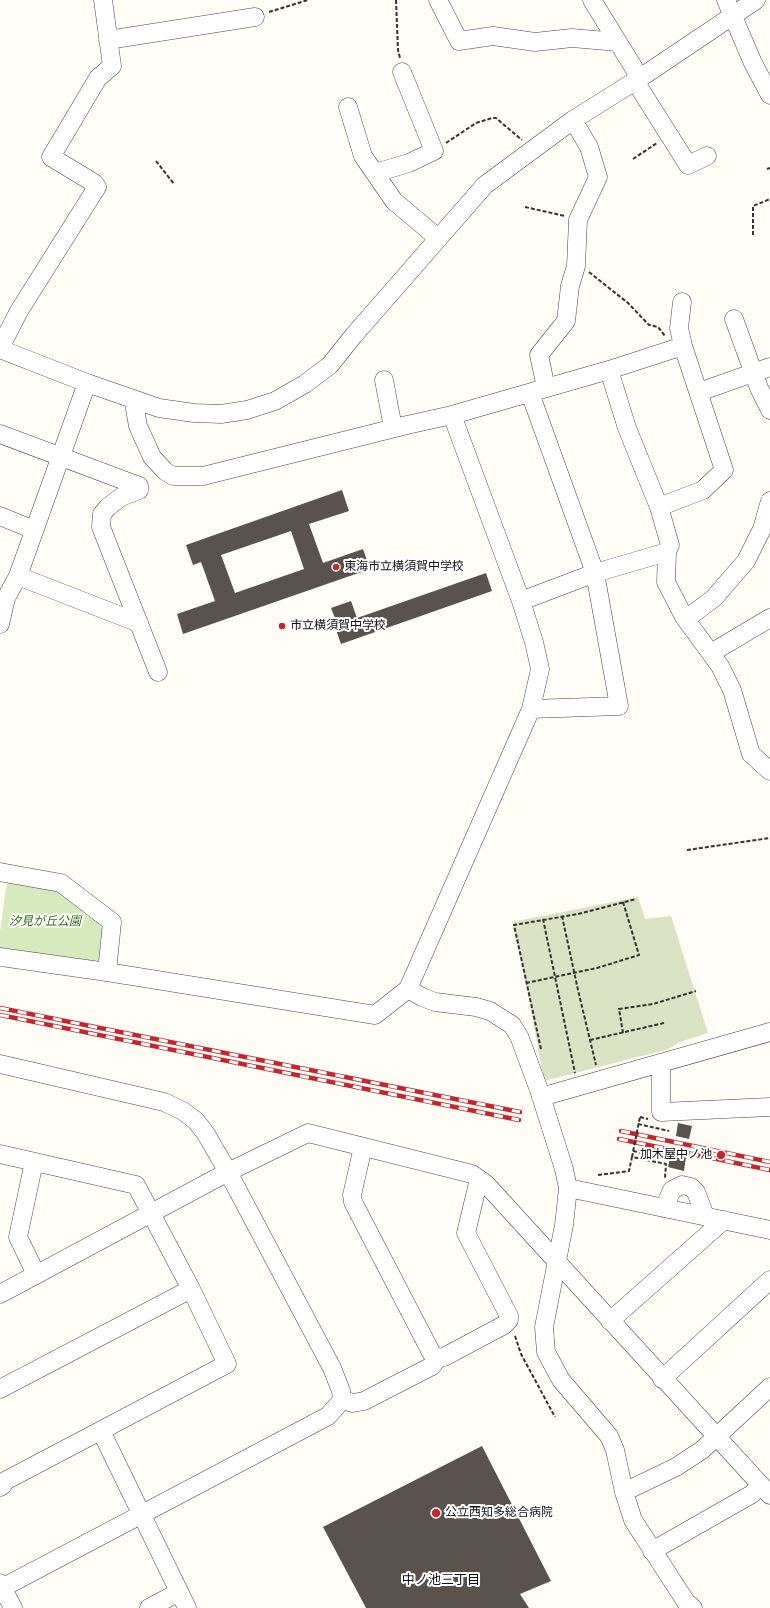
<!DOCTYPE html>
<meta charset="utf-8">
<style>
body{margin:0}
canvas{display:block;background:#fffdf5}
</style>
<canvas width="770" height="1608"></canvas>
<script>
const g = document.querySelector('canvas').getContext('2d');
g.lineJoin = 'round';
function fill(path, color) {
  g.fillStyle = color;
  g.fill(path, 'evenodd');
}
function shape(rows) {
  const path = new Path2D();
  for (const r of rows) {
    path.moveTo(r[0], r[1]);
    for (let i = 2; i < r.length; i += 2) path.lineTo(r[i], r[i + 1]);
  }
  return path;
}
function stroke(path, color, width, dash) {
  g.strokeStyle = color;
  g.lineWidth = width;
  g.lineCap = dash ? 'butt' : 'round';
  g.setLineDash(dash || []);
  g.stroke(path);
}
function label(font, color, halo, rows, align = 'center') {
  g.font = font + ' "Source Serif 4","Noto Sans JP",serif';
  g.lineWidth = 4;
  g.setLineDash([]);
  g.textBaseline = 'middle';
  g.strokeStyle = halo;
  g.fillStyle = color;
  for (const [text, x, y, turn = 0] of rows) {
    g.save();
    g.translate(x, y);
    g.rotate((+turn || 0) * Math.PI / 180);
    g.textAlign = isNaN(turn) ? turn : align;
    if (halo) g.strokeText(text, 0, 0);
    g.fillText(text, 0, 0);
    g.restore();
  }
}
const green = shape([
 [8,874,61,883,112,922,107,972,0,957,0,931]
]);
const cemetery = shape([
 [638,897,645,919,671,916,708,1033,680,1042,669,1049,544,1081,526,983,512,922]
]);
const building = shape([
 [342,490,349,511,309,524,323,563,363,549,370,569,183,634,177,614,215,601,201,562,193,565,186,545],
 [291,531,304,569,235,593,221,555],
 [486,573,492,591,341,644,334,624,337,623,331,608,351,601,357,618],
 [678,1123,692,1126,689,1139,676,1136],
 [671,1154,686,1157,684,1171,668,1167],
 [482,1446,551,1581,520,1594,529,1608,366,1608,323,1527]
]);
const path = shape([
 [396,0,398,50,400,58],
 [269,12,308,0],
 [446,143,476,123,492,118,496,118,522,140],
 [633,159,657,143],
 [156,161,174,184],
 [767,169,770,168],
 [525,207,565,216],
 [753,235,753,206,770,199],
 [589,272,628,303,649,325,658,327,665,336],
 [687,850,770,838],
 [562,916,578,990,596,1065],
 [543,919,575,1073],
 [526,983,597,968,639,955,623,902],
 [623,1033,619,1009,653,1004,696,991],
 [590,1040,664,1023],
 [541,1049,514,925,578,914,636,899],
 [640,1117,648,1119],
 [638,1124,669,1131],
 [633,1151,664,1158],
 [598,1175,629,1171,632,1157,666,1164,665,1178],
 [515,1336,521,1354,555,1417]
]);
const minor = shape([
 [438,0,459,41,493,36,535,42,572,38,618,42],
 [592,0,640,78],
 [726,0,753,63,770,95],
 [108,40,255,17],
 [635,81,688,165,707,156],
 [348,107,363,156,394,201,438,238],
 [375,173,409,163,434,151,402,72],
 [682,302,679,328,683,346],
 [734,319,759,388,770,410],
 [0,348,19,311,97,187,94,183,51,157,98,78,112,66,103,0],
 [0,349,87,383,159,408,194,413,221,414,247,410,275,401,305,384,330,365,354,335,485,185,573,120,640,78,756,0],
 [609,370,627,428,659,507,670,545,667,552,666,582,684,617,720,666,732,690,751,754,770,771],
 [384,380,393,428],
 [546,388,539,355,566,321,570,286,576,266,578,220,598,177,589,147,573,120],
 [699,392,770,367],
 [530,393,595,573,619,706,531,709],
 [137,401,135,409,138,426,152,457,165,471,173,476,203,476,407,425,452,415,609,370,683,346,724,470,703,490,659,507],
 [0,434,139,486,139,490,121,497,108,507,102,514,101,527,158,672],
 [0,516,34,530],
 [18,576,139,623],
 [521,601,595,573,667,552],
 [686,619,714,598,746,561,762,529,770,501],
 [0,624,6,598,18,576,87,383],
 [711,653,770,618],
 [0,872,61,883,112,922,107,972],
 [0,957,107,972,375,1015,408,989,531,709,540,669,534,642,521,601,452,415],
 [408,989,422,997,435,1002,476,1007,490,1011,512,1025,519,1036,539,1090,564,1169,568,1188,564,1225,544,1327,546,1352,561,1380,609,1436,615,1450,624,1492,633,1520,686,1602,693,1608],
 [661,1063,661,1112,770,1107],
 [0,1064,164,1102,183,1111,196,1121,206,1134,228,1172,332,1368,341,1391,342,1400,328,1416,0,1589],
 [541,1097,770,1032],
 [363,1147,352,1195,353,1202,432,1354,438,1358],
 [0,1154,136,1185,191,1289,227,1364,5,1481,3,1485,0,1487],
 [34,1162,18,1237,36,1274],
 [568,1188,770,1230],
 [664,1208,672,1190,682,1185,691,1187,696,1192,705,1216],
 [0,1294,228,1172,308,1133,472,1174,486,1184,770,1495],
 [610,1321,724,1220],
 [662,1379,770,1280],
 [0,1389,191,1289],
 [342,1400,353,1403,364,1401,432,1366,438,1358,444,1357,504,1325,509,1320,509,1316,466,1233,479,1179],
 [101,1431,187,1608],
 [624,1492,676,1467,702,1450,770,1387],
 [652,1551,752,1494,760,1486],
 [0,1583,13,1608],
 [149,1608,179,1592]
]);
const rail = shape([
 [0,1008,520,1112],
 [0,1015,519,1120],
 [621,1131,770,1162],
 [619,1139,770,1170]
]);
const pathBridge = shape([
 [632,1157,640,1117]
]);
const markers = [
 [336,567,4,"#c4262e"],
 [282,626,4,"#c4262e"],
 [721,1155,5,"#c4262e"],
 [436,1513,5,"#c4262e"]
];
const poiNames = [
 ["東海市立横須賀中学校",344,567],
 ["市立横須賀中学校",290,626],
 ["加木屋中ノ池",712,1155,"right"],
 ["公立西知多総合病院",445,1513]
];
const parkNames = [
 ["汐見が丘公園",45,922]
];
const neighbourhoodNames = [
 ["中ノ池三丁目",441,1581]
];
fill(green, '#d5ebbd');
fill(cemetery, '#d9e3c4');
fill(building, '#5a524d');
stroke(minor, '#444', 19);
stroke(path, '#333', 2, [4, 2]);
stroke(minor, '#fff', 18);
stroke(rail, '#c4262e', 4.5);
stroke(rail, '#fff', 3, [9]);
stroke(pathBridge, '#333', 2, [4, 2]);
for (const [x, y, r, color] of markers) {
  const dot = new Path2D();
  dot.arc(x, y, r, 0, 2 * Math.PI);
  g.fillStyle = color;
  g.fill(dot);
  stroke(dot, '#fff', 1.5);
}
label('12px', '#111', '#fff', poiNames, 'left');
label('italic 12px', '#2f6b1f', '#fff', parkNames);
label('13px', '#111', '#fff', neighbourhoodNames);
</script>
